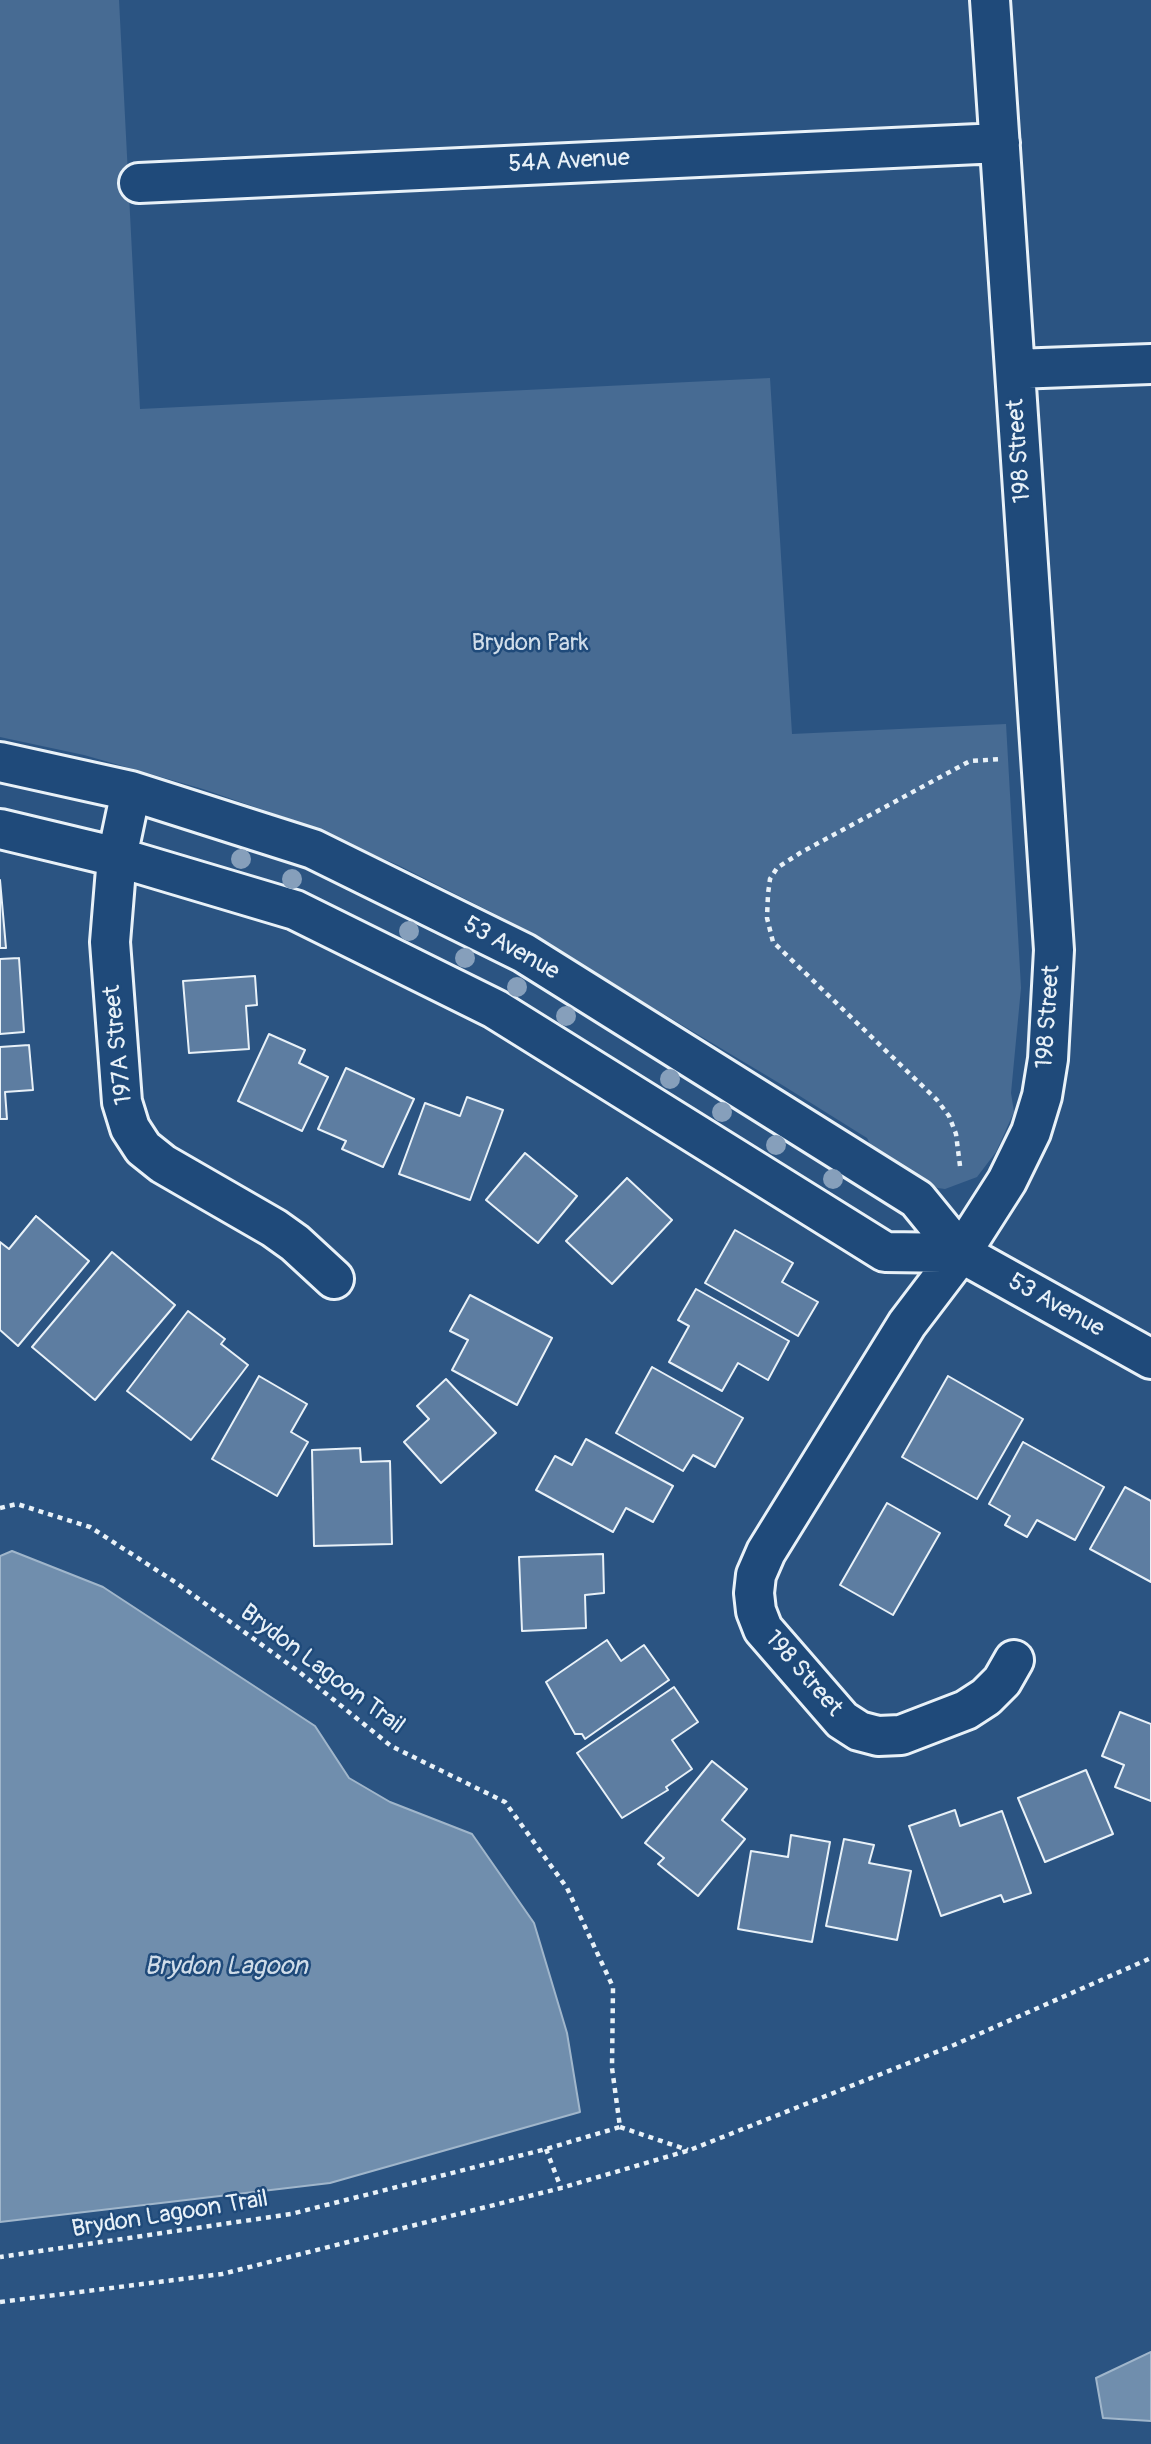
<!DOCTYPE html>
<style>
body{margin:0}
canvas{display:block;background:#2b5482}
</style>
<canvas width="1151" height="2444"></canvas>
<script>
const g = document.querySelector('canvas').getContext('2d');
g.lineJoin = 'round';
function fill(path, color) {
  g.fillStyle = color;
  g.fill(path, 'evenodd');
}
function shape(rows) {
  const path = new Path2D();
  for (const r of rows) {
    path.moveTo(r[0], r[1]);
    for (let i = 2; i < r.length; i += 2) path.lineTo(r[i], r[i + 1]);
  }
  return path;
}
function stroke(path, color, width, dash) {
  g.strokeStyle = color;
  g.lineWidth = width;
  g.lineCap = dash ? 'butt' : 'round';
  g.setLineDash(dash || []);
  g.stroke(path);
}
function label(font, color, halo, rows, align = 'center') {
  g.font = font + ' Pangolin,sans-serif';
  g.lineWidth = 5;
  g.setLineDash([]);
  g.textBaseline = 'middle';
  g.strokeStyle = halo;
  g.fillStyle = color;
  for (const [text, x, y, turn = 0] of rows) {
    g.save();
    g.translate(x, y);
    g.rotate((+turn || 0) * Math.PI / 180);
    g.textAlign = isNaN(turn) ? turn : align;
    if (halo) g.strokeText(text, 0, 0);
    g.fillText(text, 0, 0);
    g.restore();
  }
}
const green = shape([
 [0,0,119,0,140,409,770,378,792,734,1006,724,1021,988,1011,1093,1014,1112,996,1152,977,1177,945,1189,924,1186,877,1157,867,1138,779,1083,503,918,398,865,295,821,203,789,84,755,0,737]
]);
const water = shape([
 [12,1551,103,1587,315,1726,349,1778,390,1802,472,1834,534,1923,567,2033,580,2112,330,2183,0,2222,0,1556,12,1551],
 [1151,2352,1151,2421,1103,2418,1096,2378,1151,2352]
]);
const building = shape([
 [0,880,6,948,0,948,0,880],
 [19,958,24,1032,0,1034,0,959,19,958],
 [255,976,257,1005,246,1006,249,1049,189,1053,183,981,255,976],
 [269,1034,305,1050,299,1063,328,1077,302,1131,238,1101,269,1034],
 [29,1045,33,1090,5,1092,7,1119,0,1119,0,1047,29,1045],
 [346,1068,414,1099,383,1167,342,1149,346,1141,318,1129,346,1068],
 [467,1097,503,1110,470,1200,399,1174,425,1103,460,1116,467,1097],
 [525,1153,577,1196,538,1243,486,1200,525,1153],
 [627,1178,672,1220,612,1284,566,1241,627,1178],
 [36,1216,89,1261,18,1346,0,1330,0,1242,9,1249,36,1216],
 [735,1230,793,1263,782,1282,818,1302,798,1336,705,1283,735,1230],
 [112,1252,175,1305,95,1400,32,1347,112,1252],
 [696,1289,789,1341,768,1380,738,1363,722,1391,669,1362,689,1326,678,1320,696,1289],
 [470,1295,552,1338,517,1405,452,1370,468,1340,450,1331,470,1295],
 [188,1311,225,1339,221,1344,248,1365,191,1440,127,1391,188,1311],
 [652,1367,743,1418,715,1467,693,1455,683,1471,616,1433,652,1367],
 [259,1376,307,1404,291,1432,308,1442,277,1496,212,1459,259,1376],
 [948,1376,1023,1419,977,1499,902,1457,948,1376],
 [446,1379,496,1433,441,1483,404,1442,429,1419,417,1406,446,1379],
 [586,1439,673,1486,653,1522,626,1508,613,1532,536,1490,555,1456,572,1465,586,1439],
 [1023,1442,1104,1487,1075,1540,1037,1520,1027,1537,1005,1525,1010,1516,989,1504,1023,1442],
 [360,1448,361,1462,390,1461,392,1544,314,1546,312,1450,360,1448],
 [1125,1487,1151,1501,1151,1582,1090,1549,1125,1487],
 [887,1503,940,1533,893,1615,840,1585,887,1503],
 [603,1554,604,1593,585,1595,586,1628,522,1631,519,1557,603,1554],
 [607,1640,621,1661,644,1645,669,1680,585,1739,582,1734,575,1734,546,1682,607,1640],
 [674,1687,698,1722,672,1740,692,1769,666,1787,668,1790,622,1818,577,1753,674,1687],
 [1120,1712,1151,1724,1151,1801,1115,1787,1124,1765,1102,1756,1120,1712],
 [712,1761,747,1789,722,1820,745,1839,698,1896,658,1864,664,1858,645,1843,712,1761],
 [1086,1770,1113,1834,1045,1862,1018,1798,1086,1770],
 [955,1810,960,1826,1002,1811,1031,1893,1004,1902,1001,1895,941,1916,909,1826,955,1810],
 [791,1835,830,1842,812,1942,738,1929,751,1851,788,1857,791,1835],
 [844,1839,874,1845,869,1863,911,1871,897,1940,826,1926,844,1839]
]);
const path = shape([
 [960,1166,956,1134,949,1116,937,1100,773,942,767,918,768,894,770,879,777,868,800,853,970,761,1002,759],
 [0,1508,17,1504,90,1527,178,1584,298,1671,391,1746,505,1802,567,1888,613,1987,612,2068,620,2127,546,2149,291,2214,0,2257],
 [620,2127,688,2150],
 [546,2149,561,2188],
 [0,2302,222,2274,561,2188,690,2150,954,2045,1151,1958]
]);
const minor = shape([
 [990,0,1054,950,1048,1059,1042,1096,1031,1132,1007,1181,961,1253,907,1324,766,1552,756,1575,754,1593,756,1611,763,1629,842,1720,859,1731,878,1736,901,1735,966,1710,986,1697,1002,1681,1014,1660],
 [139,183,1000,143],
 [1015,369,1151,364],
 [0,762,131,791,313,849,524,953,917,1199,961,1253,1151,1359],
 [131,791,117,857,110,942,122,1102,130,1128,143,1148,163,1164,274,1228,295,1243,334,1279],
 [0,829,117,857,295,910,495,1009,885,1252,961,1253]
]);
const trees = [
 [241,859],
 [292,879],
 [409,931],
 [465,958],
 [517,987],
 [566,1016],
 [670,1079],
 [722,1112],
 [776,1145],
 [833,1179]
];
const streetNames = [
 ["54A Avenue",569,162,-3],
 ["198 Street",1020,451,-94],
 ["53 Avenue",511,949,29],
 ["198 Street",1049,1017,-86],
 ["197A Street",119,1045,-96],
 ["53 Avenue",1056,1306,29],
 ["Brydon Lagoon Trail",322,1670,37],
 ["198 Street",803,1674,49],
 ["Brydon Lagoon Trail",170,2215,-9]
];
const parkNames = [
 ["Brydon Park",530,644]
];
const waterNames = [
 ["Brydon Lagoon",226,1967]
];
fill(green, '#476b93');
fill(water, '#708ead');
stroke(water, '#a0b6cb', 2);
fill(building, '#5d7da1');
stroke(building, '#e8f1f8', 2);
stroke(minor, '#e8f1f8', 44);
stroke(path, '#e8f1f8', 4.5, [5, 5]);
stroke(minor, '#1f4a7a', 38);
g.fillStyle = '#869fbb';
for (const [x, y] of trees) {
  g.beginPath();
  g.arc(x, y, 10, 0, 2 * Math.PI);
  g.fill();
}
label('24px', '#e8f1f8', '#1f4a7a', streetNames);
label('24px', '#d0dde9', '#1f4a7a', parkNames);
label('italic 26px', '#d0dde9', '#1f4a7a', waterNames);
</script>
